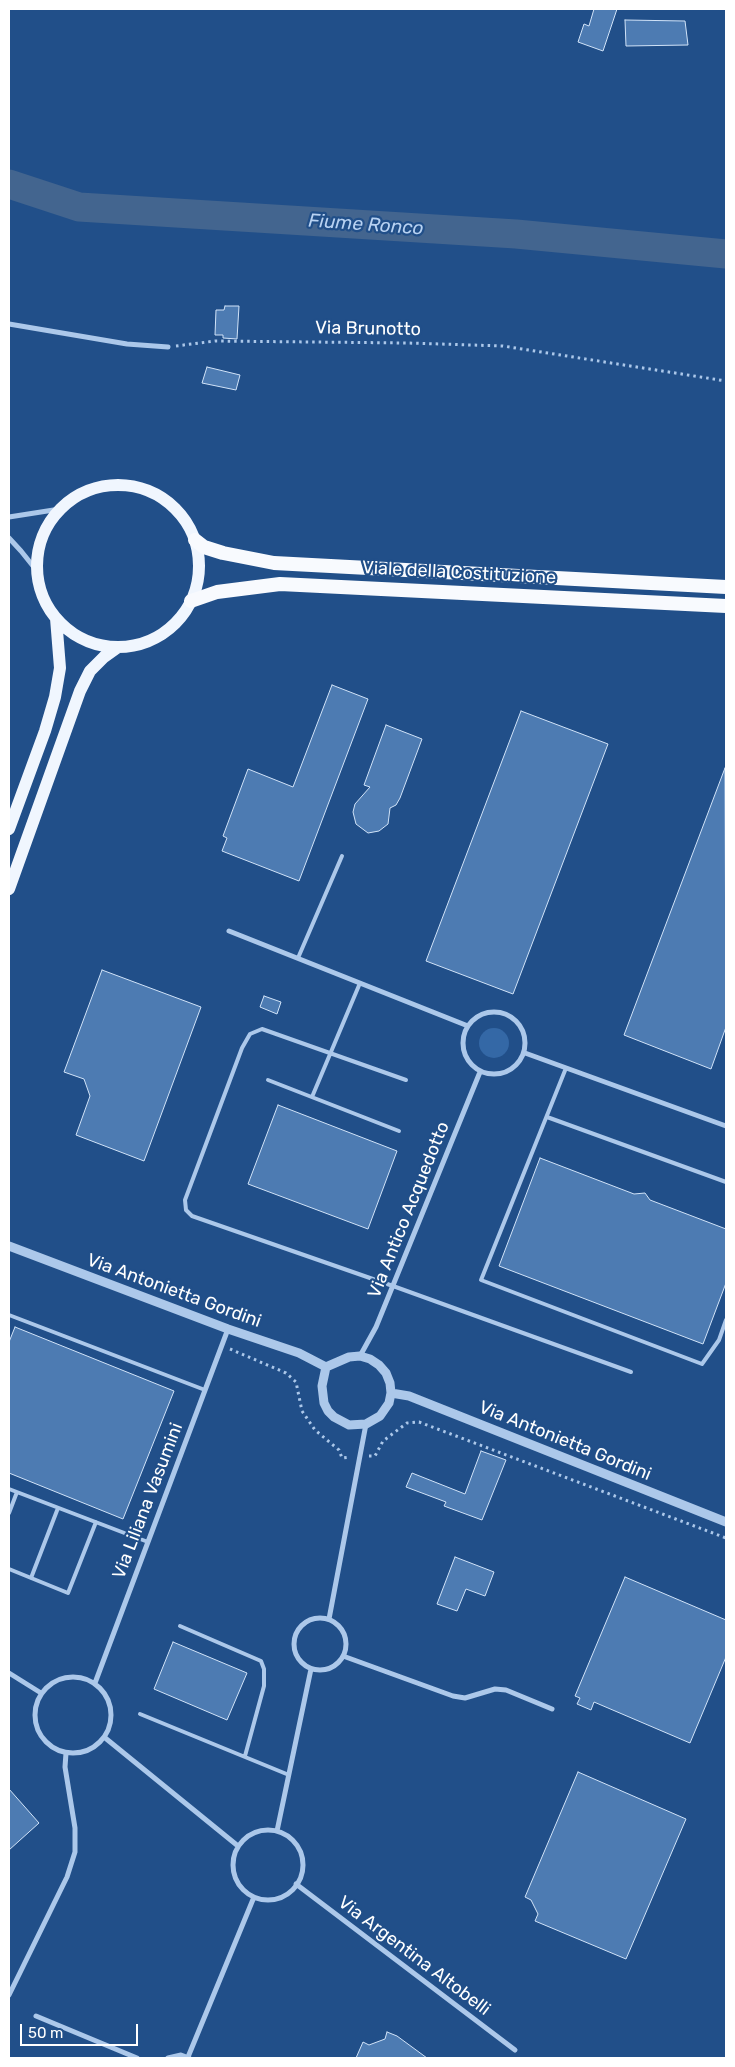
<!DOCTYPE html>
<style>
body{margin:0}
#map{position:relative;width:735px;height:2067px;overflow:hidden;background:#214f89;font-family:Rubik,sans-serif}
canvas{display:block}
.frame{position:absolute;inset:0;border:10px solid #fff;pointer-events:none}
.scale{position:absolute;left:20px;top:2024px;width:118px;height:22px;box-sizing:border-box;border:2px solid #fff;border-top:0;padding-left:6px;font-size:15px;line-height:18px;white-space:nowrap;color:#fff;-webkit-text-stroke:4px #214f89;paint-order:stroke}
</style>
<div id="map">
<canvas width="735" height="2067"></canvas>
<div class="frame"></div>
<div class="scale">50 m</div>
</div>
<script>
const g = document.querySelector('canvas').getContext('2d');
g.lineJoin = 'round';
function fill(path, color) {
  g.fillStyle = color;
  g.fill(path, 'evenodd');
}
function shape(rows) {
  const path = new Path2D();
  for (const r of rows) {
    if (r.length === 3) {
      path.moveTo(r[0] + r[2], r[1]);
      path.arc(r[0], r[1], r[2], 0, 2 * Math.PI);
      continue;
    }
    path.moveTo(r[0], r[1]);
    for (let i = 2; i < r.length; i += 2) path.lineTo(r[i], r[i + 1]);
  }
  return path;
}
function stroke(path, color, width, dash) {
  g.strokeStyle = color;
  g.lineWidth = width;
  g.lineCap = dash ? 'butt' : 'round';
  g.setLineDash(dash || []);
  g.stroke(path);
}
function label(font, color, halo, rows, align = 'center') {
  g.font = font + ' Rubik,sans-serif';
  g.lineWidth = 4.5;
  g.setLineDash([]);
  g.textBaseline = 'middle';
  g.strokeStyle = halo;
  g.fillStyle = color;
  for (const [text, x, y, turn = 0] of rows) {
    g.save();
    g.translate(x, y);
    g.rotate((+turn || 0) * Math.PI / 180);
    g.textAlign = isNaN(turn) ? turn : align;
    if (halo) g.strokeText(text, 0, 0);
    g.fillText(text, 0, 0);
    g.restore();
  }
}
const green = shape([
 [494,1043,15]
]);
const river = shape([
 [9,184,79,207,516,234,726,254]
]);
const building = shape([
 [594,9,617,9,603,51,578,42,584,24,589,26,594,9],
 [625,20,685,21,688,45,626,46,625,20],
 [225,306,239,306,237,339,223,338,223,335,215,335,216,310,224,310,225,306],
 [207,367,240,375,236,390,202,383,207,367],
 [332,685,368,699,299,881,222,851,227,838,223,836,248,769,293,787,332,685],
 [521,711,608,744,513,994,426,961,521,711],
 [386,725,422,739,400,798,396,805,390,808,388,824,379,831,368,833,356,824,353,812,355,804,370,787,364,785,386,725],
 [725,768,726,1027,711,1069,624,1035,725,768],
 [102,970,201,1007,144,1161,76,1135,90,1096,84,1079,64,1072,102,970],
 [264,996,281,1002,277,1014,260,1007,264,996],
 [278,1105,397,1151,368,1229,248,1184,278,1105],
 [540,1158,634,1194,645,1193,650,1200,726,1229,726,1283,703,1344,499,1266,540,1158],
 [15,1327,174,1391,123,1519,9,1473,9,1342,15,1327],
 [481,1451,506,1460,482,1520,444,1506,446,1502,406,1487,412,1473,465,1494,481,1451],
 [455,1557,494,1572,485,1596,466,1589,457,1611,437,1604,455,1557],
 [625,1577,726,1620,726,1657,690,1743,594,1702,591,1710,577,1704,580,1698,575,1696,625,1577],
 [173,1642,247,1673,227,1720,154,1689,173,1642],
 [578,1772,686,1819,626,1959,535,1921,538,1914,531,1900,525,1897,578,1772],
 [9,1789,39,1823,9,1850,9,1789],
 [387,2032,397,2036,427,2058,356,2058,363,2042,369,2045,385,2039,387,2032]
]);
const path = shape([
 [176,346,215,341,408,343,503,346,726,381],
 [230,1349,286,1373,296,1382,302,1411,315,1430,339,1450,342,1458,350,1457],
 [369,1456,375,1456,383,1441,407,1423,419,1422,726,1538]
]);
const service = shape([
 [298,958,342,856],
 [566,1068,481,1280,702,1364,719,1340,726,1320],
 [268,1080,399,1131],
 [406,1080,262,1029,250,1034,242,1048,185,1200,186,1210,192,1216,393,1286,631,1372],
 [312,1097,360,983],
 [547,1117,726,1182],
 [9,1315,205,1390],
 [9,1489,148,1542],
 [9,1513,17,1492],
 [9,1569,68,1593,96,1522],
 [31,1578,58,1508],
 [180,1626,261,1661,264,1669,264,1686,245,1756],
 [140,1714,289,1775]
]);
const minor = shape([
 [9,324,127,344,168,347],
 [9,517,60,509],
 [9,538,21,551,37,571],
 [229,931,468,1026],
 [494,1043,31],
 [525,1053,726,1126],
 [360,1356,376,1327,480,1072],
 [320,1644,26],
 [329,1619,366,1424],
 [343,1656,453,1696,465,1698,495,1689,506,1690,552,1709],
 [9,1673,41,1693],
 [73,1715,38],
 [95,1683,228,1329],
 [104,1737,238,1846],
 [268,1865,35],
 [277,1831,311,1669],
 [296,1884,515,2050],
 [9,1995,67,1877,75,1852,75,1828,65,1767,66,1753],
 [36,2016,137,2058],
 [188,2057,254,1897],
 [168,2058,181,2055,189,2058]
]);
const tertiary = shape([
 [9,1246,228,1329,299,1353,326,1367],
 [360,1356,370,1359,379,1365,386,1373,390,1383,391,1393,389,1403,380,1416,366,1424,349,1425,334,1417,328,1411,324,1403,322,1386,326,1367,349,1357,360,1356],
 [391,1393,409,1396,726,1522]
]);
const primary = shape([
 [118,566,81],
 [9,829,45,731,55,697,60,668,56,618],
 [9,889,80,691,90,671,104,657,118,647]
]);
const trunk = shape([
 [195,540,204,547,223,553,274,563,726,587],
 [191,601,217,592,280,584,726,606]
]);
const streetNames = [
 ["Via Brunotto",368,329,1],
 ["Viale della Costituzione",459,573,3],
 ["Via Antico Acquedotto",409,1210,-68],
 ["Via Antonietta Gordini",174,1291,20],
 ["Via Antonietta Gordini",565,1441,22],
 ["Via Liliana Vasumini",148,1501,-69],
 ["Via Argentina Altobelli",414,1956,37]
];
const waterNames = [
 ["Fiume Ronco",366,225,4]
];
fill(green, '#3468a6');
stroke(river, '#43658f', 29);
fill(building, '#4d7bb2');
stroke(building, '#d1e3f8', 1);
stroke(path, '#acc8ea', 3, [2.5, 4]);
stroke(service, '#acc8ea', 4);
stroke(minor, '#acc8ea', 5);
stroke(tertiary, '#acc8ea', 9);
stroke(primary, '#f0f6fe', 12);
stroke(trunk, '#f8fafe', 14);
label('18px', '#fff', '#214f89', streetNames);
label('italic 19px', '#b8d2f2', '#214f89', waterNames);
</script>
